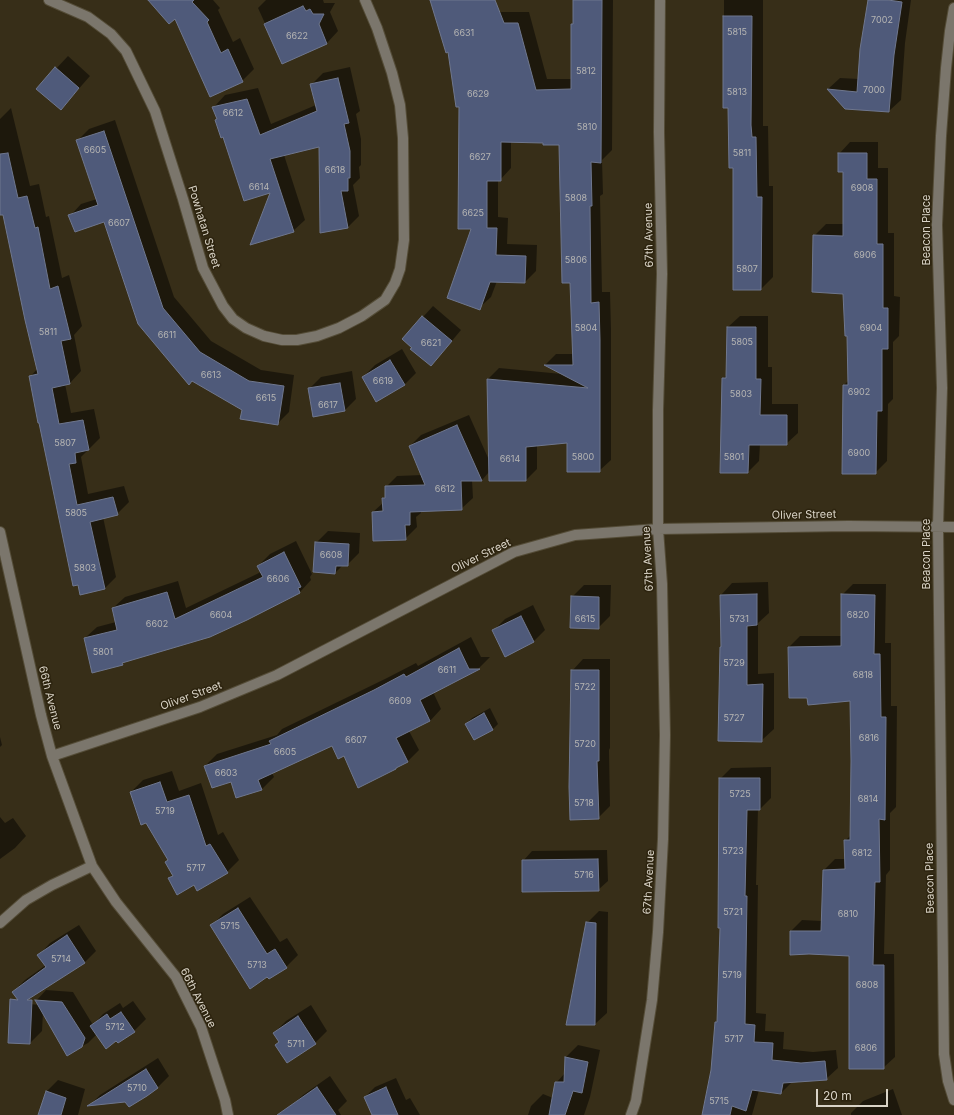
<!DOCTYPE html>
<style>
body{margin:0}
#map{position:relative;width:954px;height:1115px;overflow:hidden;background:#372e18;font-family:Inter,sans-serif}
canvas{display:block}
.scale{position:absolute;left:816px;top:1089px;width:72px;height:18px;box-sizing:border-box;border:2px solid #d9d3c6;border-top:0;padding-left:5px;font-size:12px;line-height:14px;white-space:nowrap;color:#d9d3c6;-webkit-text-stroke:3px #2d240f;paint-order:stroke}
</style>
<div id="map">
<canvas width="954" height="1115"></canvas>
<div class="scale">20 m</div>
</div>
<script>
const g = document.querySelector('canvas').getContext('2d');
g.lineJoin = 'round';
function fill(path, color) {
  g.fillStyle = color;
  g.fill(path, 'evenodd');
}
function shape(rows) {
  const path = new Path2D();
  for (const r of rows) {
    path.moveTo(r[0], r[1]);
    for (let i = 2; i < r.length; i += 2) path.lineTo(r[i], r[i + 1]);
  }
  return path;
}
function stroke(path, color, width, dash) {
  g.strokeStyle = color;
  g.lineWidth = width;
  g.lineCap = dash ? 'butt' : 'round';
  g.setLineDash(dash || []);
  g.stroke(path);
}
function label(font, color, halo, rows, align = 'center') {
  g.font = font + ' Inter,sans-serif';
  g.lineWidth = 3;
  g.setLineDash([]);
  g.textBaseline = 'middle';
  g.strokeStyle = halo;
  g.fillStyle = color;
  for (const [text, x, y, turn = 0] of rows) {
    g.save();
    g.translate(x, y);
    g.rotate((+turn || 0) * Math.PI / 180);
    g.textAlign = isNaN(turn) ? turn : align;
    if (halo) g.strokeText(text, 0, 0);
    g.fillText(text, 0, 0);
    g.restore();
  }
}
const shadow = shape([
 [149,0,213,0,220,8,218,10,233,42,240,38,254,69,242,81,175,17],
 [266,0,323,0,324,3,335,3,330,12,338,31,327,43,283,63,258,8],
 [429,0,481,0,456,12,529,12,547,79,572,79,573,0,613,0,612,150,602,160,603,194,600,196,602,292,610,292,611,329,611,460,599,471,568,442,537,445,537,469,526,480,489,472,482,480,472,480,473,498,461,509,421,510,421,513,416,517,417,527,405,539,373,512,384,502,383,498,386,496,386,487,397,476,422,475,410,446,421,435,469,415,489,460,488,379,499,368,562,374,545,365,556,354,574,354,571,282,560,144,544,142,511,141,511,168,500,180,498,180,498,217,508,218,507,244,537,245,536,271,525,282,497,281,491,297,479,308,460,106,449,51,431,0],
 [724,0,763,0,763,126,768,126,769,186,773,186,773,277,761,289,734,289,734,167,729,107,724,107],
 [869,0,911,0,905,43,901,100,889,111,828,89,840,78,859,79],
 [68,56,90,76,61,109,37,89],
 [350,67,360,111,356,114,361,139,361,165,359,167,360,178,353,185,359,216,348,227,320,146,284,155,305,220,293,231,272,191,218,119,214,107,225,95,258,88,271,124,316,105,311,85,323,73],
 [11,108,30,186,39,184,46,217,49,216,62,278,69,275,82,326,74,335,81,371,70,383,65,384,71,413,94,409,100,438,81,457,88,494,124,486,129,502,117,514,103,517,116,577,104,589,30,377,38,368,4,213,0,214,0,119],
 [115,120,174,297,211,341,261,370,294,375,289,412,277,424,243,410,192,380,105,221,70,216,81,204,97,199,77,141,89,129],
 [850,142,878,142,878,168,888,168,888,233,894,233,894,296,900,297,899,336,893,342,893,399,888,404,887,461,875,473,844,385,849,380,848,335,844,293,814,236,826,224,844,224,844,171,839,154],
 [433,306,461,330,441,354,403,339],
 [740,316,768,316,768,367,772,367,772,404,798,404,798,433,786,444,760,444,759,461,748,472,723,379,727,374,728,327],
 [402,349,416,373,404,385,363,377,375,365],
 [352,371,356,399,344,411,309,389,321,377],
 [328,531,360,533,359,553,347,565,343,565,335,573,316,543],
 [296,541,312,574,310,577,311,580,300,592,246,619,125,661,122,664,85,638,97,627,116,622,113,608,125,597,178,581,186,608,261,572,258,566,270,554],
 [768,582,769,613,758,623,758,674,774,673,774,729,762,740,721,595,732,583],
 [853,584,886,584,885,643,891,643,891,706,897,706,896,807,890,813,890,870,886,875,884,954,894,954,895,1057,883,1068,850,955,791,931,802,920,822,921,824,870,835,859,846,859,845,841,851,835,851,700,808,697,789,647,800,636,842,636,842,595],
 [584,585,611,585,610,616,598,628,572,597],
 [533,605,545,630,533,642,493,631,505,619],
 [471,637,481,657,490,657,479,668,433,692,441,709,430,721,409,731,419,750,407,762,396,768,344,755,332,744,272,773,274,777,262,789,237,797,232,781,205,766,217,754,277,735,282,729,387,678,416,663,418,666],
 [583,659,610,659,610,748,609,750,610,806,598,818,572,671],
 [490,708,498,724,493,729,466,724,472,718],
 [0,737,2,745,0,747],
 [771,767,771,798,760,809,758,809,756,885,758,885,756,1013,766,1014,765,1031,784,1032,783,1049,813,1052,836,1050,838,1068,826,1079,792,1082,781,1093,759,1090,752,1115,703,1115,712,1070,716,1022,718,1020,721,927,720,779,731,768],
 [172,771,179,791,201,783,218,835,223,832,239,860,227,872,194,884,169,879,173,874,169,860,131,792,143,780],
 [0,817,5,823,13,818,26,836,15,848,0,859],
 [607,850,608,881,598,890,523,861,532,851],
 [250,897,280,942,287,938,298,955,286,967,211,926,223,914],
 [599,911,608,912,607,1013,595,1024,587,923],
 [79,925,96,951,84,963,13,992,25,980,46,965,39,955,50,943],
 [46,990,73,992,93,1025,103,1014,120,1003,123,1008,133,1001,146,1019,134,1031,117,1040,97,1034,88,1043,67,1054,43,1012,42,1031,30,1043,21,1003,39,1005,36,1001],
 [311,1005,327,1031,315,1043,288,1062,280,1042,274,1033,286,1021],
 [578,1045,600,1050,590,1097,584,1115,528,1115,531,1106,543,1094,553,1098,556,1083,565,1073,566,1057],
 [158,1058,169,1076,158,1087,126,1100,90,1105,100,1095],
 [330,1076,347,1101,338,1110,341,1115,297,1115,291,1106,303,1095],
 [396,1078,406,1100,410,1098,420,1115,373,1115,365,1097,375,1087],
 [58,1080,85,1089,78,1115,39,1115,46,1092],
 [893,1089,902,1115,851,1115,851,1113,863,1101]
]);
const building = shape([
 [148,0,194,0,192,2,209,20,207,22,221,53,228,49,243,82,210,97,175,19,169,24,148,0],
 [430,0,495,0,504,23,518,23,536,90,571,89,571,24,573,24,573,0,602,0,601,163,591,162,592,206,590,206,591,303,599,302,600,340,600,472,567,472,567,443,526,447,526,481,489,481,487,379,588,388,544,365,573,365,570,283,562,283,559,145,543,145,543,143,501,142,501,181,487,181,487,228,497,228,496,255,526,256,525,283,490,282,480,310,447,298,471,229,458,229,459,107,456,107,448,52,446,53,430,0],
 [868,0,888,0,902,2,894,55,889,112,845,109,827,89,857,92,860,49,868,0],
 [303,6,306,11,310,9,313,14,324,14,319,24,327,44,282,64,264,24,303,6],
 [723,16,752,16,751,125,752,137,756,137,757,197,762,197,761,290,733,290,733,168,729,168,728,108,723,108,723,16],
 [55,67,79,88,61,110,36,89,55,67],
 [338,78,349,123,344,124,350,151,350,178,348,178,348,191,341,191,348,228,320,233,319,147,270,159,294,232,250,245,270,193,244,201,223,137,221,138,215,120,217,119,212,107,247,99,260,135,317,111,310,84,338,78],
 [104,131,163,308,200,352,249,381,284,386,278,425,240,419,242,410,192,381,189,385,138,324,104,222,75,232,68,215,98,205,76,140,104,131],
 [8,153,18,198,27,196,35,228,38,227,50,289,58,286,71,339,61,341,70,384,52,388,59,424,83,420,89,450,75,453,76,463,69,464,77,505,113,497,118,515,90,522,105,589,80,595,78,585,73,586,39,423,38,423,29,376,38,374,25,320,3,215,0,215,0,154,8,153],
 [838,153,867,153,867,179,877,179,877,244,883,244,883,308,888,308,888,349,882,349,882,411,877,411,876,474,842,474,843,385,848,385,847,336,845,336,843,294,812,292,813,235,843,236,843,172,838,172,838,153],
 [422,316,452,341,431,366,410,349,412,348,402,339,422,316],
 [727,327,756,327,756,379,761,379,760,415,787,415,787,445,749,445,748,473,720,473,722,378,726,378,727,327],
 [390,360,405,385,376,402,362,377,390,360],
 [340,383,345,411,313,417,308,388,340,383],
 [457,425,482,481,461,481,462,510,410,512,410,525,405,525,406,540,373,541,372,512,383,511,382,498,385,498,385,486,425,485,409,446,457,425],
 [315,542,349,544,348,566,336,566,335,574,313,572,315,542],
 [284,552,301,587,298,588,300,593,247,620,210,637,122,663,123,665,92,673,84,638,117,630,112,608,167,592,175,619,263,577,257,566,284,552],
 [757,594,757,625,747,626,747,685,763,684,762,742,718,741,720,647,721,647,720,595,757,594],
 [841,594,875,595,874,654,880,654,881,717,886,717,885,820,879,819,880,882,875,882,873,965,884,965,884,1069,849,1069,849,956,809,954,790,955,790,931,821,931,823,870,845,869,844,840,850,840,851,761,850,701,808,705,807,698,789,698,788,647,841,646,841,594],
 [571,596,599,597,599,629,570,628,571,596],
 [521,616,534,642,505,657,492,630,521,616],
 [459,648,469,669,480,669,420,700,430,721,396,738,408,762,396,768,396,769,358,788,344,756,338,759,332,746,258,780,262,790,236,798,231,782,212,788,204,766,271,744,269,741,374,690,404,674,406,677,459,648],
 [571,670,599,670,599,761,597,761,599,819,570,820,569,787,571,670],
 [484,713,493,730,474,740,465,724,484,713],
 [719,778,760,778,760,810,747,810,745,896,747,896,745,1024,755,1025,754,1042,773,1043,772,1060,801,1063,825,1061,827,1080,783,1083,781,1094,752,1090,746,1111,732,1106,730,1115,702,1115,711,1070,715,1022,717,1022,720,928,718,928,719,778],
 [160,782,167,802,189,795,206,846,210,844,228,873,197,891,194,885,177,895,168,878,173,876,165,862,168,860,146,823,141,825,130,792,160,782],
 [598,859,599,891,522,892,522,860,598,859],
 [238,908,267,954,275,949,287,968,269,979,267,977,250,989,210,925,238,908],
 [586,922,596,923,595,1025,566,1025,586,922],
 [67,935,85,963,27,1000,32,1000,30,1044,8,1043,10,999,18,1000,12,992,46,967,37,955,67,935],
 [35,1000,62,1002,85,1038,82,1047,67,1056,35,1000],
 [121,1012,135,1032,118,1043,116,1041,106,1049,90,1026,107,1014,110,1019,121,1012],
 [298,1016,316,1044,287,1063,275,1045,279,1042,273,1033,298,1016],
 [565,1057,588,1062,582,1093,573,1091,565,1115,549,1115,555,1082,564,1082,565,1057],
 [146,1069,158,1088,147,1096,129,1107,125,1102,87,1106,146,1069],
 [317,1087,336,1115,277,1115,317,1087],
 [386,1087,398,1115,372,1115,364,1097,386,1087],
 [46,1091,66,1098,61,1115,38,1115,46,1091]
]);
const minor = shape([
 [49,0,88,17,111,34,126,51,155,111,183,199,203,268,223,306,233,319,246,328,264,336,282,340,297,340,317,336,339,328,362,316,385,300,395,283,400,269,404,240,403,138,400,105,392,73,377,28,365,0],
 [954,8,950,31,946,68,941,136,937,225,942,388,938,526,944,1054,948,1081,954,1100],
 [0,532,41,715,52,756,92,866,116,902,176,977,201,1027,225,1100,228,1115],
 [52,756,200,707,277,675,514,552,575,535,658,529,848,526,954,527],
 [0,923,26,900,52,885,92,866],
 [631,1115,636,1101,652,1000,658,932,663,839,665,735,662,584,658,529,658,410,662,274,659,132,660,0]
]);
const numberNames = [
 ["7002",882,20],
 ["5815",737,32],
 ["6631",464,33],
 ["6622",297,36],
 ["5812",586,71],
 ["7000",874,90],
 ["5813",737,92],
 ["6629",478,94],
 ["6612",233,113],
 ["5810",587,127],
 ["6605",95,150],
 ["5811",742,153],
 ["6627",480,157],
 ["6618",335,170],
 ["6614",259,187],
 ["6908",862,188],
 ["5808",576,198],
 ["6625",473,213],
 ["6607",119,223],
 ["6906",865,255],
 ["5806",576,260],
 ["5807",747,269],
 ["5804",586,328],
 ["6904",871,328],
 ["5811",48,332],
 ["6611",167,335],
 ["5805",742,342],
 ["6621",431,343],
 ["6613",211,375],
 ["6619",383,381],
 ["6902",859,392],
 ["5803",741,394],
 ["6615",266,398],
 ["6617",328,405],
 ["5807",65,443],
 ["6900",859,453],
 ["5800",583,457],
 ["5801",734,457],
 ["6614",510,459],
 ["6612",445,489],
 ["5805",76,513],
 ["6608",331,555],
 ["5803",85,568],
 ["6606",278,579],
 ["6604",221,615],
 ["6820",858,615],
 ["6615",585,619],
 ["5731",739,619],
 ["6602",157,624],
 ["5801",103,652],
 ["5729",734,663],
 ["6611",447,670],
 ["6818",863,675],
 ["5722",585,687],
 ["6609",400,701],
 ["5727",734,718],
 ["6816",869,738],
 ["6607",356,740],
 ["5720",585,744],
 ["6605",285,752],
 ["6603",226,773],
 ["5725",740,794],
 ["6814",868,799],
 ["5718",584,803],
 ["5719",165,811],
 ["5723",733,851],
 ["6812",862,853],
 ["5717",196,868],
 ["5716",584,875],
 ["5721",733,912],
 ["6810",848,914],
 ["5715",230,926],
 ["5714",61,959],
 ["5713",257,965],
 ["5719",732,975],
 ["6808",867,985],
 ["5712",115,1027],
 ["5717",734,1039],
 ["5711",296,1044],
 ["6806",866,1048],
 ["5710",137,1088],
 ["5715",719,1101]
];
const streetNames = [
 ["Powhatan Street",204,227,73],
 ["Beacon Place",927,230,-90],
 ["67th Avenue",649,235,-91],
 ["Oliver Street",804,515,-1],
 ["Beacon Place",927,554,-90],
 ["Oliver Street",481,556,-26],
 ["67th Avenue",648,559,-93],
 ["Oliver Street",191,696,-20],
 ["66th Avenue",50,698,76],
 ["Beacon Place",930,878,-91],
 ["67th Avenue",649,882,-87],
 ["66th Avenue",198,998,63]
];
fill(shadow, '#0007');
fill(building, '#4f5a7a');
stroke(building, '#6f778e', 1);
stroke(minor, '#544c37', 12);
stroke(minor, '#7b766c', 10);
label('9px', '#b6b5b3', null, numberNames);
label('11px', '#d9d3c6', '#2d240f', streetNames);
</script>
